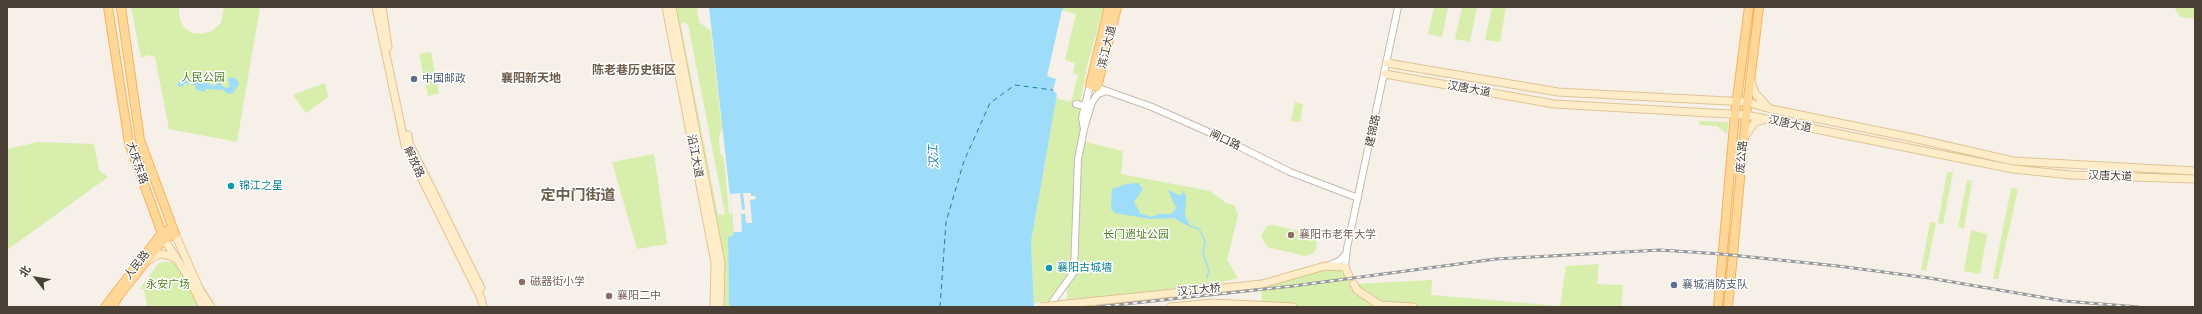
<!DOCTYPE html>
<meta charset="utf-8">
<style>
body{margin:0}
#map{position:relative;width:2202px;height:314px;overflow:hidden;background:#f6f0e8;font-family:Raleway,"Noto Sans SC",sans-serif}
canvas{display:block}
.frame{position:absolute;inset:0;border:8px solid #4a4035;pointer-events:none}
.north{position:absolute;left:16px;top:258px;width:40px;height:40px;-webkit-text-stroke:3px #fff;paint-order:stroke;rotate:301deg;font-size:11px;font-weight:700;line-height:16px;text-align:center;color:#4a4035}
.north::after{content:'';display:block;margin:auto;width:14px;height:18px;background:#4a4035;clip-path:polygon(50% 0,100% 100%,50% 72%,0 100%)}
</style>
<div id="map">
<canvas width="2202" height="314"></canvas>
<div class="frame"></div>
<div class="north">北</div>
</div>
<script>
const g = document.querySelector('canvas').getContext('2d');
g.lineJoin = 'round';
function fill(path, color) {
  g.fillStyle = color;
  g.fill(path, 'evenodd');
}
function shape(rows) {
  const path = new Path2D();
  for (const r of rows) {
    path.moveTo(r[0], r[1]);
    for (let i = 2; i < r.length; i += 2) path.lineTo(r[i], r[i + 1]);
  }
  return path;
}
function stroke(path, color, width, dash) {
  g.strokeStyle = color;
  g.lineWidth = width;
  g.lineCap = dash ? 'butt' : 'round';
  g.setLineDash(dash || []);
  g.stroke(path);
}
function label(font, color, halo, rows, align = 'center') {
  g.font = font + ' Raleway,"Noto Sans SC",sans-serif';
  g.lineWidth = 3;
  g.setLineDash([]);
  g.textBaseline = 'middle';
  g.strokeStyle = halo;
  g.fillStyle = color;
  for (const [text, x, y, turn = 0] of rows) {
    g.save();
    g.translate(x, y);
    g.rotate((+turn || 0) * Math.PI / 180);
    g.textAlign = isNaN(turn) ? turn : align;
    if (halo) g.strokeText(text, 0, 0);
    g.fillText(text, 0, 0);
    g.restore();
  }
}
const green = shape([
 [131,7,179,7,179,15,183,27,192,33,202,34,212,31,221,23,224,7,260,7,237,142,169,129,155,57,147,55,141,58],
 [670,7,697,7,699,22,711,31,722,129,719,137,720,153,724,158,729,213,732,213,734,232,732,236,728,238,729,307,720,307],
 [683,22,688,24,725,214,718,215,681,25],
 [1065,7,1104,7,1087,66,1080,104,1085,106,1082,141,1123,151,1121,174,1210,191,1226,203,1234,205,1238,215,1227,260,1238,278,1222,282,1067,304,1067,284,1053,301,1034,303,1031,242,1056,98,1071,102,1078,75,1073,73,1075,63,1065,60,1076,14,1062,10],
 [1434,7,1448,7,1442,37,1428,34],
 [1462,7,1477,7,1470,42,1455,39],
 [1492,7,1506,7,1500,42,1485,40],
 [2174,7,2195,7,2195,19,2180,17],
 [431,52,439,93,428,96,419,54],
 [325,83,328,97,306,113,293,95],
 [1295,102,1303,104,1300,122,1291,121],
 [1699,121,1728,122,1727,134,1717,126,1699,125],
 [39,142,94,144,99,170,108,177,7,250,7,149],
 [654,154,667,244,637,249,612,162],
 [1947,172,1953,172,1943,224,1938,223],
 [1967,180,1972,181,1964,229,1958,227],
 [2011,188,2018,189,1998,279,1993,279],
 [1930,222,1936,223,1926,271,1921,270],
 [1273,225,1310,233,1316,237,1317,248,1312,254,1305,256,1267,247,1261,236,1267,226],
 [1971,230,1987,234,1980,274,1964,271],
 [178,260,203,307,147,306,144,290,140,288,159,263],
 [1599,264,1597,284,1623,285,1621,307,1170,307,1261,304,1262,284,1325,266,1345,267,1354,284,1432,280,1431,295,1560,306,1566,266]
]);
const water = shape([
 [709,7,1065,7,1062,10,1047,76,1056,79,1053,90,1057,94,1031,242,1034,307,729,307,728,237,732,236,734,232],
 [183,77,198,79,198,83,207,83,214,86,220,82,222,86,226,88,230,87,228,79,231,77,237,79,239,84,232,94,226,93,224,90,206,89,205,92,195,89,196,85,184,83,183,87,178,86,177,85],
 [1138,183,1143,189,1134,202,1141,214,1152,217,1158,214,1170,214,1174,212,1176,208,1168,190,1179,195,1182,194,1182,190,1186,196,1185,215,1190,226,1175,218,1150,219,1115,213,1111,209,1112,189,1126,184]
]);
const pier = shape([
 [740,193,742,210,745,209,743,193,751,193,751,196,755,196,756,199,750,200,752,223,746,223,745,214,741,214,742,232,734,232,730,194]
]);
const stream = shape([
 [1175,218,1190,226,1199,229,1205,241,1203,254,1209,270,1207,277]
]);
const ferry = shape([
 [940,307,946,222,964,161,990,103,1015,85,1053,90]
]);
const tertiary = shape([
 [1076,104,1085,106],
 [1084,129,1082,118,1090,85,1152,107,1222,138,1290,172,1358,198],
 [1328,266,1339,261,1345,255],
 [1345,267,1347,248,1398,7],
 [1052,307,1053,301,1074,272,1078,159,1084,129,1092,102,1098,94,1107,91]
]);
const secondary = shape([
 [376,7,405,145,481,298,483,307],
 [382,7,388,47],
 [666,7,715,263,714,307],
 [672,7,721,263,720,307],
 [1387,63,1558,92,1747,102,1771,109,1913,138,2013,161,2195,171],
 [1385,74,1554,104,1746,115,2013,169,2071,175,2195,179],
 [1751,81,1755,93,1768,107],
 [408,135,409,143,481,288],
 [1745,136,1755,122,1763,120],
 [175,234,199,288,211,307],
 [164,239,187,275,203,307],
 [148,260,160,254,172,256,177,260],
 [1354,284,1357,290,1380,305,1413,307],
 [1067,304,1262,284,1325,266,1345,267,1349,276],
 [1170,307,1213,303,1293,307]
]);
const primary = shape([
 [108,7,129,143,164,239],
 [1090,85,1109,7],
 [1097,87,1117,7],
 [105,307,162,233,173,228],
 [112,307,120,294,164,239,175,234,140,140,121,7],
 [1718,307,1735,114,1749,7],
 [1728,307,1746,115,1759,7]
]);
const rail = shape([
 [1097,307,1293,286,1496,259,1660,250,1721,254,1838,266,1929,278,2064,301,2139,307]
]);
const secondaryBridge = shape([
 [1041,307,1067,304]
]);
const markers = [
 [414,79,4,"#5c6f8a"],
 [231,186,4,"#0f9aa8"],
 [1291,235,4,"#8d6e63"],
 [1049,268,4,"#0f9aa8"],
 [522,282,4,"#8d6e63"],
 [1674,285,4,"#5c6f8a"],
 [609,296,4,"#8d6e63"]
];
const streetNames = [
 ["滨江大道",1107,47,-76],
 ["汉唐大道",1469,89,10],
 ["汉唐大道",1790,124,12],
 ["建锦路",1373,131,-78],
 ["闸口路",1225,140,25],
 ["沿江大道",695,156,79],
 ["庞公路",1742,157,-85],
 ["解放路",414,162,65],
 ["大庆东路",137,163,71],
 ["汉唐大道",2110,176,2],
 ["人民路",137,265,-51],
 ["汉江大桥",1199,290,-6]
];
const parkNames = [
 ["人民公园",203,78],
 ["长门遗址公园",1136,235],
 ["永安广场",168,285]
];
const serviceNames = [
 ["中国邮政",422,79],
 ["襄城消防支队",1682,285]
];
const cultureNames = [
 ["锦江之星",239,186],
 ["襄阳古城墙",1057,268]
];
const educationNames = [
 ["襄阳市老年大学",1299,235],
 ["磁器街小学",530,282],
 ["襄阳二中",617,296]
];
const neighbourhoodNames = [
 ["陈老巷历史街区",634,70],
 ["襄阳新天地",531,78]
];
const waterNames = [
 ["汉江",934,157,-93]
];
const districtNames = [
 ["定中门街道",578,195]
];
fill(green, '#d7eeac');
fill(water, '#9eddf9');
fill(pier, '#f6f0e8');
stroke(stream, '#9eddf9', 1.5);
stroke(ferry, '#1f7ca9', 1, [5, 4]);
stroke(tertiary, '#c6baac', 8);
stroke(secondary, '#dec494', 9);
stroke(primary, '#f2b55a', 10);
stroke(tertiary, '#fff', 6);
stroke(secondary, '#ffedc9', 7);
stroke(primary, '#ffd798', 8);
stroke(rail, '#989898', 3);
stroke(rail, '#fff', 1.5, [4.5]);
stroke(secondaryBridge, '#dec494', 9, []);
stroke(secondaryBridge, '#ffedc9', 7);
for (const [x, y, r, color] of markers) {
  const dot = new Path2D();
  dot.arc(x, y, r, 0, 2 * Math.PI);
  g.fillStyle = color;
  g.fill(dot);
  stroke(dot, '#fff', 1.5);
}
label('11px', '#4a4035', '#fff', streetNames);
label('11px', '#508421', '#fff', parkNames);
label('11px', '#4e5e75', '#fff', serviceNames, 'left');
label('11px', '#0d838f', '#fff', cultureNames, 'left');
label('11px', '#785e54', '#fff', educationNames, 'left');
label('bold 12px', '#6e5d4b', '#fff', neighbourhoodNames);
label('italic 12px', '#1f7ca9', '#fff', waterNames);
label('bold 15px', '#6e5d4b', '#fff', districtNames);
</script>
